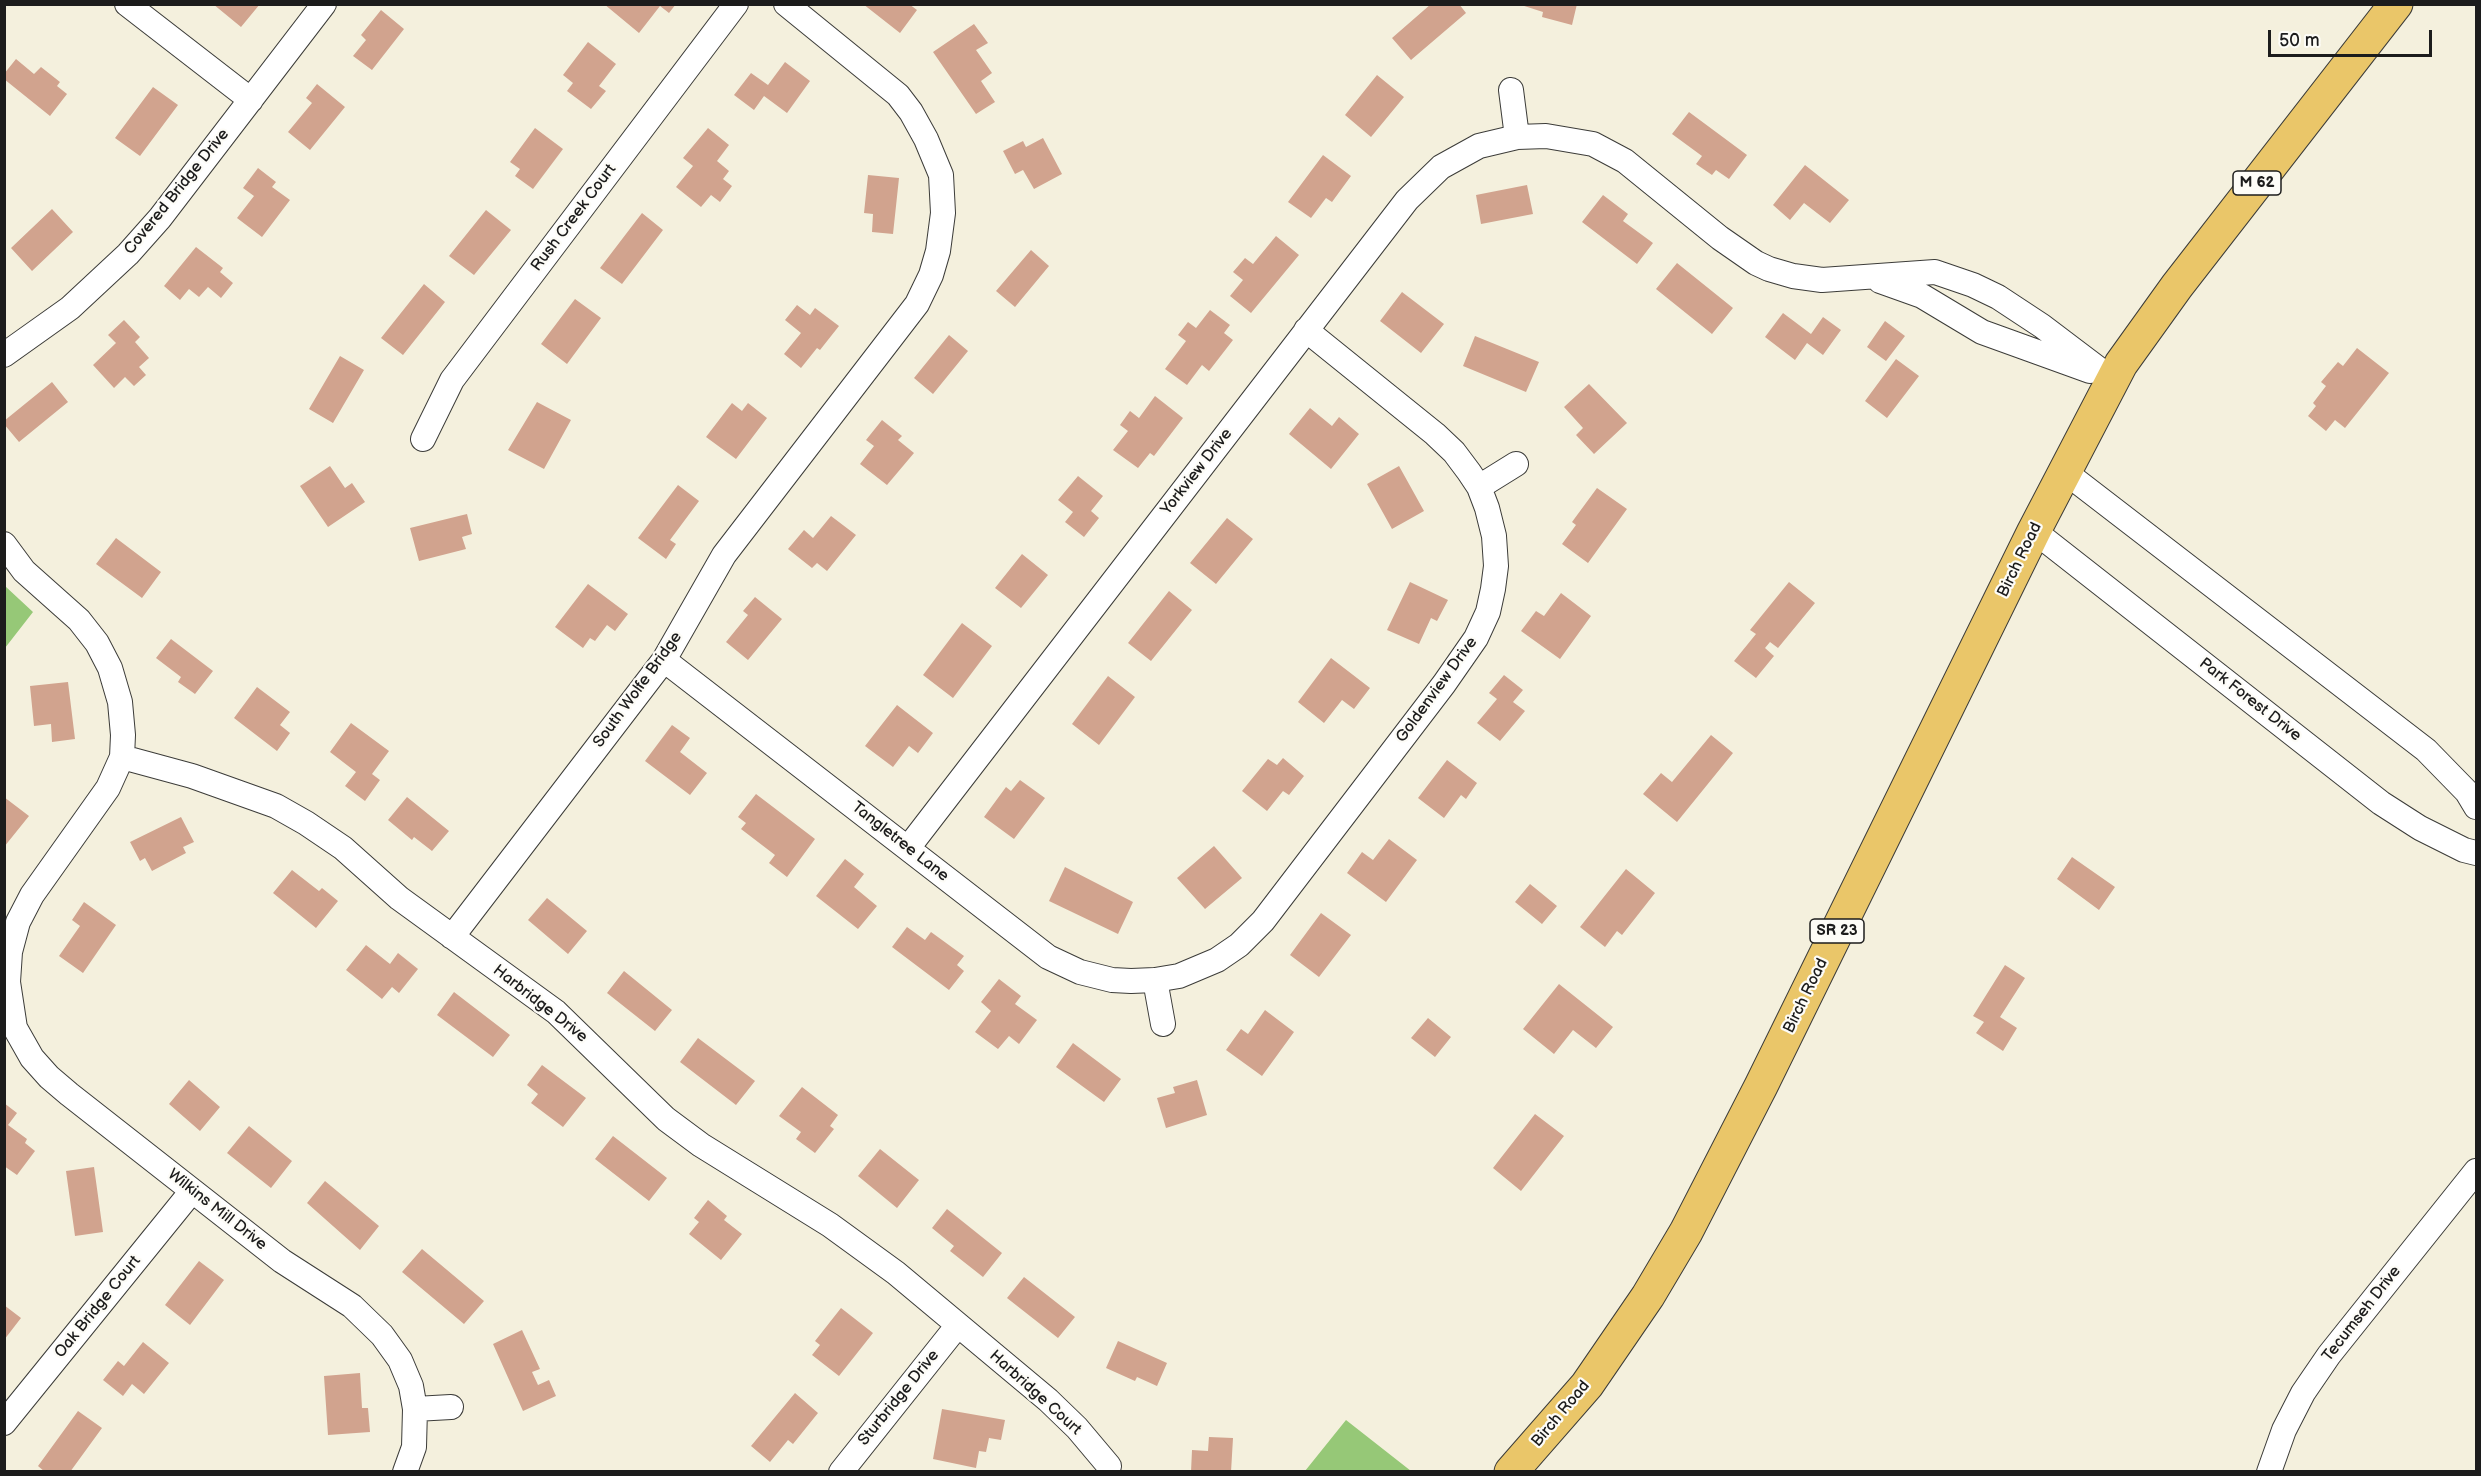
<!DOCTYPE html>
<style>
body{margin:0}
#map{position:relative;width:2481px;height:1476px;overflow:hidden;background:#f4f0dd;font-family:"Balsamiq Sans",sans-serif}
canvas{display:block}
.frame{position:absolute;inset:0;border:6px solid #1c1c1c;pointer-events:none}
.scale{position:absolute;left:2268px;top:30px;width:164px;height:27px;box-sizing:border-box;border:3px solid #1c1c1c;border-top:0;padding-left:8px;font-size:18px;line-height:21px;white-space:nowrap;color:#1c1c1c;-webkit-text-stroke:4px #fdfcf7;paint-order:stroke}
</style>
<div id="map">
<canvas width="2481" height="1476"></canvas>
<div class="frame"></div>
<div class="scale">50 m</div>
</div>
<script>
const g = document.querySelector('canvas').getContext('2d');
g.lineJoin = 'round';
function fill(path, color) {
  g.fillStyle = color;
  g.fill(path, 'evenodd');
}
function shape(rows) {
  const path = new Path2D();
  for (const r of rows) {
    path.moveTo(r[0], r[1]);
    for (let i = 2; i < r.length; i += 2) path.lineTo(r[i], r[i + 1]);
  }
  return path;
}
function stroke(path, color, width, dash) {
  g.strokeStyle = color;
  g.lineWidth = width;
  g.lineCap = dash ? 'butt' : 'round';
  g.setLineDash(dash || []);
  g.stroke(path);
}
function label(font, color, halo, rows, align = 'center') {
  g.font = font + ' "Balsamiq Sans",sans-serif';
  g.lineWidth = 4.5;
  g.setLineDash([]);
  g.textBaseline = 'middle';
  g.strokeStyle = halo;
  g.fillStyle = color;
  for (const [text, x, y, turn = 0] of rows) {
    g.save();
    g.translate(x, y);
    g.rotate((+turn || 0) * Math.PI / 180);
    g.textAlign = isNaN(turn) ? turn : align;
    if (halo) g.strokeText(text, 0, 0);
    g.fillText(text, 0, 0);
    g.restore();
  }
}
const green = shape([
 [5,586,33,612,5,648],
 [1346,1420,1411,1471,1305,1471]
]);
const building = shape([
 [213,4,260,4,241,27],
 [604,4,676,4,669,13,660,6,639,33],
 [863,4,909,4,917,10,900,33],
 [1431,4,1459,4,1466,13,1411,60,1392,38],
 [1518,4,1577,4,1572,25,1542,17,1543,12],
 [381,10,404,29,372,70,353,56,366,40,361,35],
 [974,24,988,43,976,50,992,73,981,81,995,102,976,114,933,52],
 [588,42,616,64,599,86,606,91,591,109,567,91,573,83,563,75],
 [16,59,34,74,41,67,60,82,57,86,67,94,50,116,4,79,4,74],
 [785,62,810,81,787,113,764,96,754,110,734,95,751,73,768,85],
 [1377,75,1404,97,1371,137,1345,115],
 [317,84,345,107,310,150,288,132,312,103,306,98],
 [153,87,178,105,140,156,115,138],
 [1689,112,1747,155,1729,179,1716,170,1712,175,1696,164,1702,156,1672,134],
 [535,128,563,149,533,189,515,176,520,169,510,162],
 [708,128,729,145,717,161,729,171,723,179,732,186,720,202,711,195,701,207,676,187,693,166,683,158],
 [1043,138,1062,174,1034,189,1023,170,1015,174,1003,151,1023,141,1026,147],
 [1323,155,1351,176,1332,202,1326,198,1311,218,1288,202],
 [1805,165,1849,200,1830,223,1804,203,1790,220,1773,205],
 [258,168,276,182,272,187,290,200,262,237,237,218,254,196,243,188],
 [868,175,899,178,893,234,872,232,873,214,864,213],
 [1527,185,1533,214,1481,224,1476,195],
 [1603,195,1628,214,1623,221,1653,243,1637,264,1582,222],
 [52,209,73,232,32,271,11,248],
 [486,210,511,230,474,275,449,256],
 [642,213,663,230,622,284,600,268],
 [1276,236,1299,255,1251,313,1230,296,1243,280,1233,272,1245,258,1253,264],
 [196,247,223,268,220,272,233,283,221,298,208,287,199,297,189,289,180,300,164,286],
 [1031,250,1049,266,1015,307,996,291],
 [1677,263,1733,308,1712,334,1656,289],
 [424,284,445,302,403,355,381,338],
 [1402,292,1444,324,1421,353,1380,321],
 [575,299,601,318,567,364,541,344],
 [797,305,810,315,815,308,839,326,820,350,817,348,801,368,784,354,801,333,785,320],
 [1210,310,1230,325,1224,333,1233,340,1209,371,1202,365,1187,385,1165,369,1186,341,1178,335,1188,322,1196,328],
 [1783,313,1811,334,1823,317,1841,330,1823,355,1807,343,1795,360,1765,337],
 [124,320,140,337,135,342,149,358,139,367,146,375,134,386,125,377,114,388,93,365,116,343,108,335],
 [1885,321,1905,336,1886,361,1867,347],
 [949,335,968,351,933,394,914,378],
 [1475,336,1539,362,1526,392,1463,366],
 [2357,348,2389,373,2345,428,2335,420,2326,431,2308,416,2316,406,2313,403,2326,386,2321,382,2338,362,2343,366],
 [340,356,364,370,333,423,309,409],
 [1896,359,1919,376,1887,418,1865,401],
 [52,382,68,402,19,442,4,424,4,421],
 [1589,384,1627,423,1594,454,1576,435,1583,428,1564,407],
 [1155,396,1183,418,1154,456,1150,453,1138,468,1113,450,1128,431,1120,425,1130,411,1139,418],
 [537,402,571,420,544,469,508,450],
 [732,403,742,411,748,403,767,418,736,459,706,437],
 [1310,408,1332,426,1339,417,1359,434,1331,469,1289,434],
 [882,420,902,436,898,440,914,453,887,485,860,464,874,446,866,440],
 [330,466,345,488,352,483,365,502,328,527,300,486],
 [1399,466,1424,511,1392,529,1367,484],
 [1078,476,1103,496,1091,511,1099,518,1084,537,1065,522,1073,512,1058,500],
 [678,485,699,501,670,540,676,544,666,559,638,538],
 [1597,488,1627,509,1588,563,1562,544,1576,525,1572,522],
 [467,514,472,534,462,537,466,549,419,561,410,528],
 [831,516,856,535,827,571,817,563,812,568,788,549,804,530,813,538],
 [1227,518,1253,539,1216,584,1190,563],
 [116,538,161,572,142,598,96,564],
 [1022,554,1048,575,1021,608,995,588],
 [1410,582,1448,600,1437,621,1431,618,1419,644,1387,630],
 [1789,582,1815,603,1778,648,1770,642,1765,648,1774,656,1756,678,1734,661,1756,634,1750,630],
 [588,584,628,614,615,631,607,625,595,641,590,638,583,648,555,627],
 [1169,591,1192,610,1151,661,1128,643],
 [1561,593,1591,616,1560,659,1521,631,1536,611,1544,616],
 [755,597,782,619,748,660,726,642,748,615,743,611],
 [962,623,992,646,953,698,923,675],
 [171,639,213,671,195,694,178,682,181,677,156,658],
 [1331,658,1370,688,1354,709,1342,700,1324,723,1298,702],
 [1504,675,1523,690,1513,702,1525,711,1500,741,1477,723,1497,699,1489,693],
 [1108,676,1135,697,1099,745,1072,724],
 [68,682,75,739,52,742,51,724,34,726,30,686],
 [257,687,290,712,280,725,290,733,277,751,234,718],
 [897,705,933,733,918,753,909,746,893,767,865,746],
 [351,723,389,751,372,774,380,780,365,801,345,786,356,772,330,752],
 [672,725,690,738,680,752,707,773,690,795,645,761],
 [1711,735,1733,753,1677,822,1643,794,1661,773,1672,782],
 [1283,758,1304,776,1289,795,1283,791,1267,811,1242,791,1268,759,1277,765],
 [1447,760,1477,783,1466,799,1461,795,1444,818,1418,798],
 [1020,780,1045,798,1014,839,984,817,1006,787,1011,791],
 [756,794,815,839,787,877,769,863,775,855,741,829,746,823,738,817],
 [4,797,29,816,4,847],
 [407,797,449,831,432,851,414,837,412,840,388,820],
 [181,817,194,842,183,847,186,853,152,871,145,858,140,861,130,842],
 [1389,839,1417,860,1386,902,1347,873,1362,852,1373,860],
 [1214,846,1242,878,1205,909,1177,878],
 [2072,857,2115,887,2099,910,2057,879],
 [845,859,864,874,854,887,877,906,858,929,816,896],
 [1065,867,1133,902,1118,934,1049,901],
 [1626,869,1655,893,1622,935,1617,931,1605,947,1580,927],
 [292,870,319,891,322,888,338,901,316,928,273,893],
 [1530,884,1557,906,1542,924,1515,902],
 [547,898,587,931,568,954,528,920],
 [84,902,116,925,83,973,59,956,80,926,72,920],
 [1321,913,1351,935,1319,977,1290,955],
 [907,927,925,940,931,932,964,956,957,965,964,971,949,990,892,947],
 [366,945,390,964,398,953,418,969,399,993,392,987,382,999,346,970],
 [2005,965,2025,978,2000,1017,2017,1028,2003,1051,1976,1033,1984,1022,1973,1016],
 [624,971,672,1010,655,1031,607,993],
 [999,979,1021,996,1015,1004,1037,1020,1019,1044,1009,1036,998,1049,975,1032,991,1011,981,1002],
 [1559,984,1613,1027,1596,1048,1573,1030,1554,1054,1523,1029],
 [454,992,510,1035,493,1057,437,1015],
 [1265,1010,1294,1032,1262,1076,1226,1050,1241,1029,1248,1034],
 [1428,1018,1451,1037,1435,1057,1411,1038],
 [698,1038,755,1081,736,1105,680,1062],
 [1073,1043,1121,1079,1104,1102,1056,1067],
 [542,1065,586,1098,563,1127,531,1103,538,1094,527,1085],
 [189,1080,220,1107,200,1131,169,1104],
 [1197,1080,1207,1115,1166,1128,1157,1098,1175,1093,1173,1087],
 [802,1087,838,1115,830,1126,834,1129,815,1153,796,1139,801,1132,779,1116],
 [4,1103,17,1113,8,1125,27,1139,25,1143,35,1151,17,1175,4,1166],
 [1535,1114,1564,1136,1521,1191,1493,1168],
 [249,1126,292,1161,271,1188,227,1153],
 [613,1136,667,1178,649,1201,595,1159],
 [880,1149,919,1180,897,1208,858,1176],
 [94,1167,103,1232,75,1236,66,1171],
 [325,1181,379,1226,360,1250,307,1203],
 [708,1200,727,1216,724,1220,742,1234,721,1260,689,1234,699,1222,694,1218],
 [947,1209,1002,1253,983,1277,950,1251,954,1246,932,1228],
 [422,1249,484,1301,464,1324,402,1272],
 [199,1261,224,1280,190,1325,165,1305],
 [1024,1277,1075,1317,1058,1338,1007,1298],
 [4,1305,21,1318,4,1340],
 [841,1308,873,1333,839,1376,812,1355,820,1345,815,1341],
 [522,1330,540,1369,532,1372,538,1385,549,1380,556,1396,523,1411,493,1344],
 [1118,1341,1167,1363,1157,1386,1137,1377,1135,1381,1106,1368],
 [143,1342,169,1363,144,1394,132,1384,123,1396,103,1380,118,1361,124,1366],
 [360,1373,362,1408,368,1408,370,1432,328,1435,324,1376],
 [795,1393,818,1413,793,1444,788,1440,770,1462,751,1446],
 [942,1409,1005,1420,1001,1440,989,1438,986,1452,979,1451,976,1468,933,1459],
 [78,1411,102,1428,70,1472,45,1472,38,1466],
 [1209,1437,1233,1438,1231,1472,1191,1472,1192,1450,1208,1451]
]);
const street = shape([
 [127,4,251,100],
 [1511,90,1517,137],
 [1880,281,1922,296,1982,332,2090,371],
 [4,355,70,308,128,254,160,218,324,4],
 [423,439,452,380,736,4],
 [2065,472,2426,750,2467,792,2476,807],
 [1479,487,1516,464],
 [2034,531,2381,803,2420,828,2464,850,2476,853],
 [4,544,24,571,79,620,97,643,110,668,120,702,123,735,122,757,108,788,32,895,18,922,10,952,8,982,15,1028,32,1058,49,1077,69,1094,282,1261,352,1306,382,1335,400,1360,411,1386,415,1409,414,1447,405,1472],
 [664,660,1048,957,1080,972,1112,980,1131,981,1155,980,1179,976,1217,960,1239,945,1263,921,1444,684,1476,638,1488,612,1493,589,1496,566,1494,536,1487,508,1479,487,1469,472,1454,452,1435,434,1306,330],
 [122,757,192,776,276,806,306,823,343,848,399,898,556,1012,666,1119,701,1145,830,1225,896,1273,1048,1400,1077,1428,1109,1466],
 [908,848,1407,200,1441,167,1479,146,1517,137,1546,136,1593,144,1625,161,1720,238,1756,263,1769,269,1793,276,1822,280,1935,272,1973,285,1998,297,2042,326,2112,379],
 [452,937,664,660,724,555,917,304,931,275,938,251,943,213,941,175,926,139,911,112,898,95,786,4],
 [1155,980,1163,1024],
 [415,1409,451,1407],
 [4,1423,192,1191],
 [841,1472,958,1325],
 [2269,1472,2284,1430,2303,1393,2329,1355,2476,1171]
]);
const primary = shape([
 [1511,1472,1587,1385,1648,1296,1686,1232,1761,1086,2034,531,2121,364,2177,286,2396,4]
]);
const shields = [
 [2257,183,48],
 [1837,931,54]
];
const shieldNames = [
 ["M 62",2257,183],
 ["SR 23",1837,931]
];
const streetNames = [
 ["Covered Bridge Drive",177,192,-51],
 ["Rush Creek Court",574,218,-53],
 ["Yorkview Drive",1197,472,-52],
 ["Birch Road",2020,560,-64],
 ["South Wolfe Bridge",638,690,-54],
 ["Goldenview Drive",1437,690,-54],
 ["Park Forest Drive",2250,700,38],
 ["Tangletree Lane",900,842,38],
 ["Birch Road",1806,996,-64],
 ["Harbridge Drive",540,1004,38],
 ["Wilkins Mill Drive",217,1210,38],
 ["Oak Bridge Court",98,1307,-51],
 ["Tecumseh Drive",2362,1314,-52],
 ["Harbridge Court",1035,1393,42],
 ["Sturbridge Drive",899,1398,-51],
 ["Birch Road",1561,1414,-50]
];
fill(green, '#96c877');
fill(building, '#d1a38e');
stroke(street, '#3c3c39', 26);
stroke(primary, '#3c3c39', 35);
stroke(street, '#fff', 24);
stroke(primary, '#eac669', 33);
for (const [x, y, w] of shields) {
  const box = new Path2D();
  box.roundRect(x - w / 2, y - 12, w, 24, 4.5);
  g.fillStyle = '#fdfcf7';
  g.fill(box);
  stroke(box, '#1c1c1c', 1.5);
}
label('bold 15px', '#1c1c1c', null, shieldNames);
label('16px', '#1c1c1c', '#fdfcf7', streetNames);
</script>
